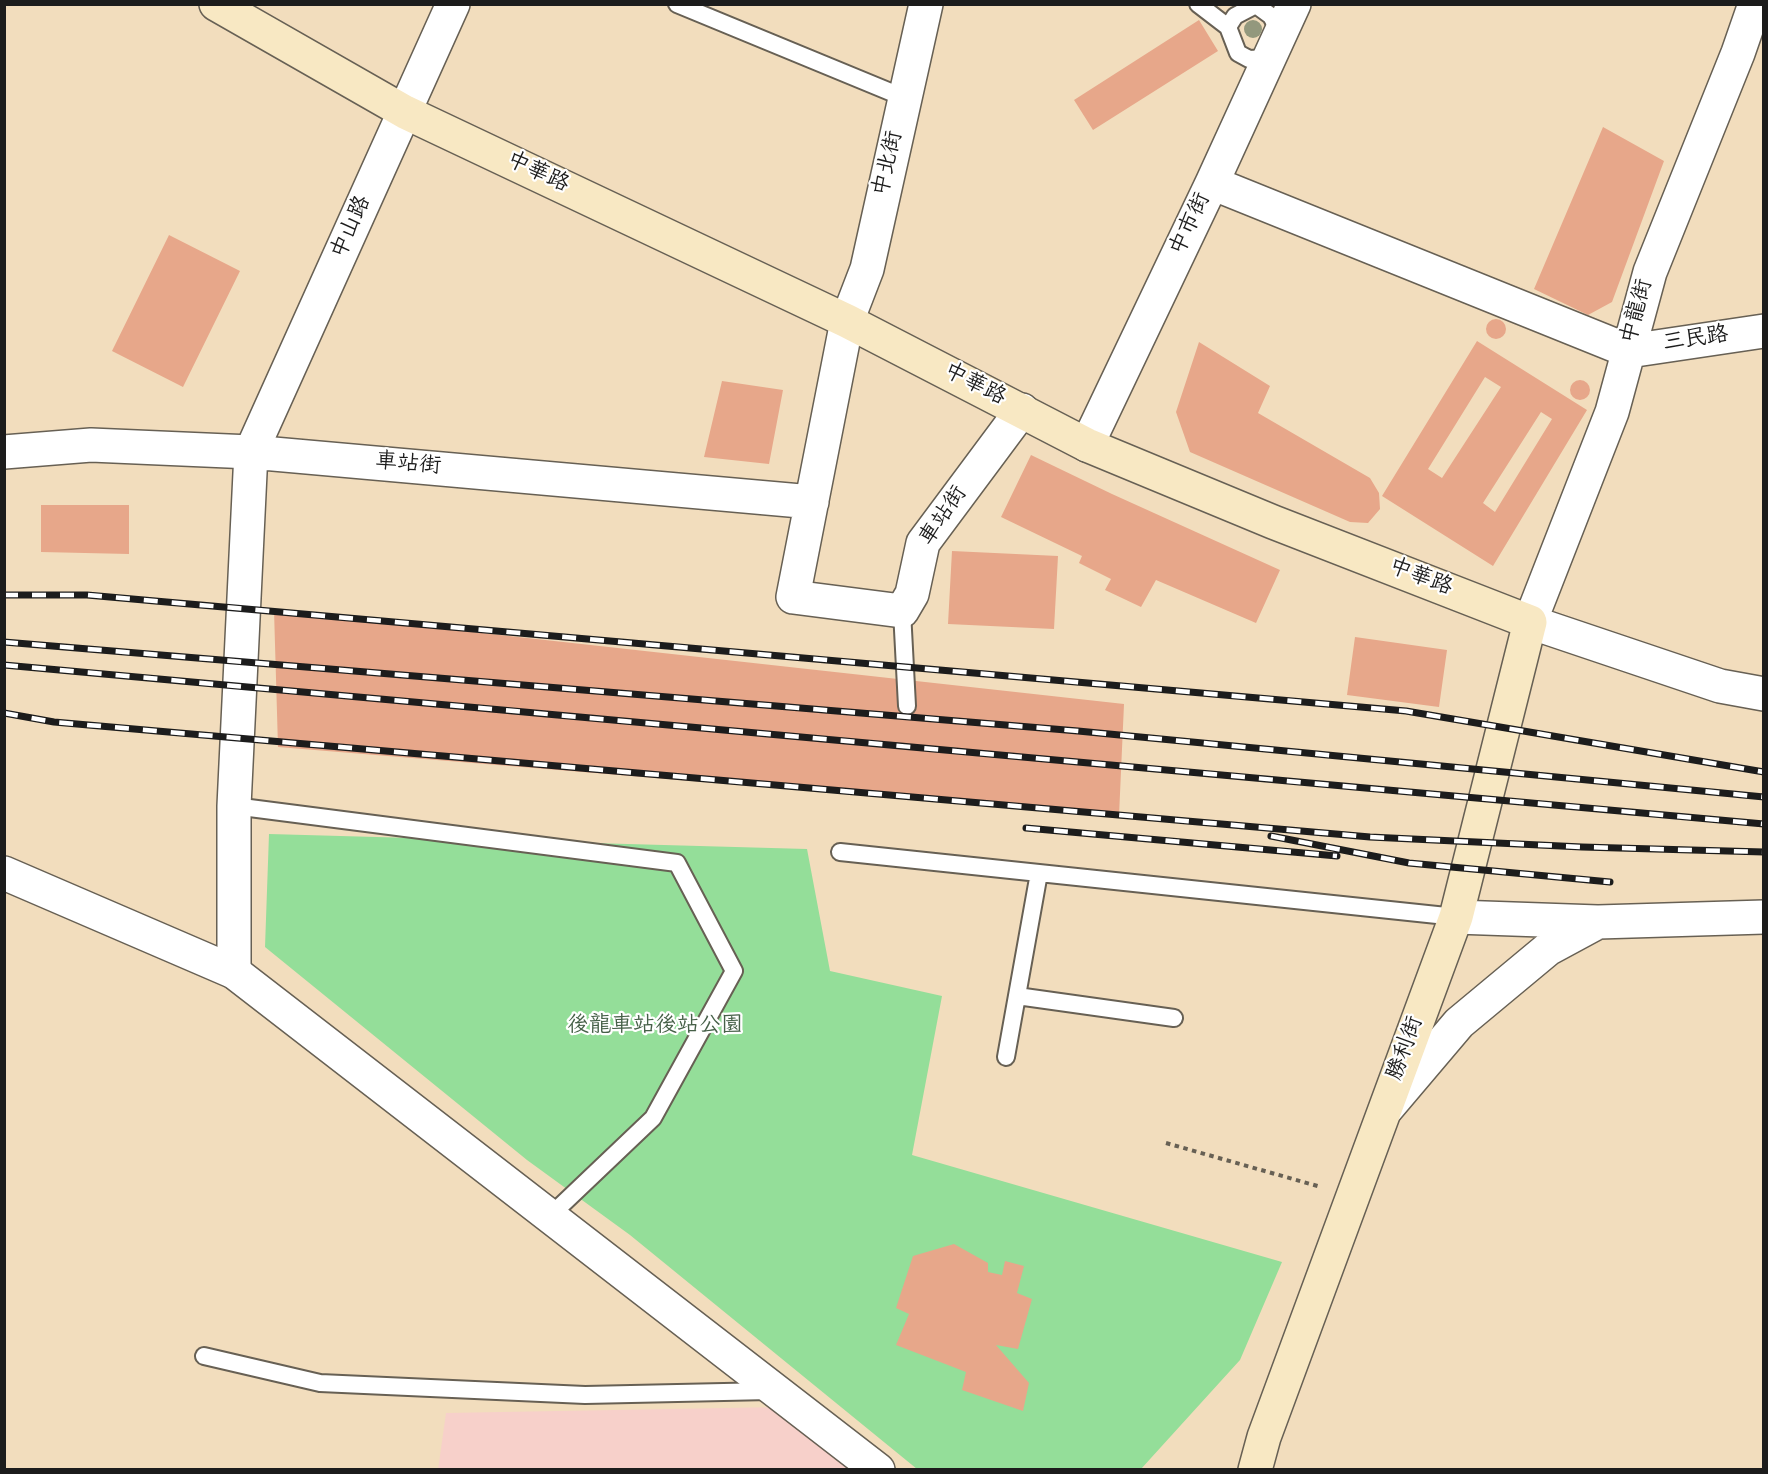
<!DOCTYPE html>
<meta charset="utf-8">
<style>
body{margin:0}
#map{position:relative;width:1768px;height:1474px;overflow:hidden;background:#f2ddbd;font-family:"Gochi Hand",sans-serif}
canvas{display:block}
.frame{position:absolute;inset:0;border:6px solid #1c1c1c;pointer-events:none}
</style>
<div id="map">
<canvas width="1768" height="1474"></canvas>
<div class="frame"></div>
</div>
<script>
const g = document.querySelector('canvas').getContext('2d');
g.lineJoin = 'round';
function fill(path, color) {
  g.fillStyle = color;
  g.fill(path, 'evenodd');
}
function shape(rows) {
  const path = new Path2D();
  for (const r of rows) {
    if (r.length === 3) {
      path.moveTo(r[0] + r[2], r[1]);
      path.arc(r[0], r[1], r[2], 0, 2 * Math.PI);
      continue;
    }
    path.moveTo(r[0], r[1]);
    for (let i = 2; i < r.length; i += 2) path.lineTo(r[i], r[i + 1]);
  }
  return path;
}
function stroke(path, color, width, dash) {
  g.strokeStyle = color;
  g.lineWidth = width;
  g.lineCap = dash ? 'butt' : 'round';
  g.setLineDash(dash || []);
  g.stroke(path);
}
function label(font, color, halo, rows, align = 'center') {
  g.font = font + ' "Gochi Hand","LXGW WenKai TC",sans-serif';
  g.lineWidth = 4.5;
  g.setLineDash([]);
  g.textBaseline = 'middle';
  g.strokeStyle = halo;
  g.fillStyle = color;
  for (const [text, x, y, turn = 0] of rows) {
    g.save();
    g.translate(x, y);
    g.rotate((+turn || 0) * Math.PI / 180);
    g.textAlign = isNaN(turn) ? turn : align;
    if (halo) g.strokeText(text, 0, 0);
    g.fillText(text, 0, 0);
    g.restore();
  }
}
const built = shape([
 [781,1407,850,1469,438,1470,446,1413]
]);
const green = shape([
 [269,834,807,849,830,971,942,996,912,1155,1282,1262,1240,1360,1141,1469,917,1469,630,1235,527,1160,265,947]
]);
const building = shape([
 [1199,20,1218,51,1093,130,1074,100],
 [1603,127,1664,161,1612,302,1588,315,1534,289],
 [169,235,240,271,183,387,112,351],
 [1496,329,10],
 [1477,341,1587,410,1493,566,1382,496],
 [1485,377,1501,387,1442,478,1428,469],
 [1541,412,1552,419,1495,512,1483,503],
 [1199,342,1270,386,1258,413,1370,478,1379,493,1380,509,1368,523,1350,522,1190,452,1176,412],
 [1580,390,10],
 [722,381,783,390,769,464,704,457],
 [1031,455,1112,494,1280,570,1256,623,1156,580,1141,607,1105,590,1111,579,1079,563,1082,556,1001,517],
 [41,505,129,505,129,554,41,552],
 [952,551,1058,556,1054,629,948,624],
 [274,610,1124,704,1119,816,278,747],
 [1355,637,1447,650,1439,707,1347,695],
 [954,1244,988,1263,988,1272,1002,1275,1005,1261,1024,1266,1017,1293,1032,1299,1018,1349,996,1345,1029,1383,1023,1411,962,1390,966,1372,896,1345,909,1314,896,1308,913,1256]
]);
const path = shape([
 [1166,1143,1321,1187]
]);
const service = shape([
 [677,4,905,98],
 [1198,4,1228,27,1238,53,1249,59,1268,58],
 [1228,27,1235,16,1256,5,1271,16,1280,33],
 [902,611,907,706],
 [234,806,677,863,734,971,653,1118,550,1216],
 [840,852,1456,917],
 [1017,996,1174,1018],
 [1006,1057,1039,873],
 [204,1356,320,1383,585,1395,770,1391]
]);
const minor = shape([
 [926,4,867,269,847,321,793,597,902,611,912,594,923,543,1022,410],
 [1755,4,1738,53,1650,272,1612,412,1530,622,1720,686,1764,694],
 [1212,183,1629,351,1764,331],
 [1087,445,1212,183,1294,4],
 [1456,917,1598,922,1764,917],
 [234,972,234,806,251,452,812,502],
 [1387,1108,1459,1023,1548,949,1598,922]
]);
const tertiary = shape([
 [4,452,91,445,251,452,453,4],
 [4,873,234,972,878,1470]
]);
const secondary = shape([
 [216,4,405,112,847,321,1087,445,1273,522,1530,622,1456,917,1264,1437,1255,1470]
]);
const rail = shape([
 [4,595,87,595,1406,711,1764,772],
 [4,642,1078,731,1764,797],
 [4,665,1764,824],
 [4,713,54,722,1370,837,1582,847,1764,852],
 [1026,828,1337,856],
 [1271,836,1409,863,1610,882]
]);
const trees = [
 [1253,29]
];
const streetNames = [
 ["中北街",890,164,-77],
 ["中華路",537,174,25],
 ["中市街",1192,225,-65],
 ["中山路",353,228,-66],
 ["中龍街",1639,312,-75],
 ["三民路",1696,341,-8],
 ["中華路",974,386,27],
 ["車站街",408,466,5],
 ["車站街",945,517,-56],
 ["中華路",1420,579,21],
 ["勝利街",1407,1049,-70]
];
const parkNames = [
 ["後龍車站後站公園",655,1028]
];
fill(built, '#f7d0ca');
fill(green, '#94de99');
fill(building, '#e7a78a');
stroke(service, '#676054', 20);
stroke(minor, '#676054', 36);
stroke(tertiary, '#676054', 36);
stroke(secondary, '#676054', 36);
stroke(path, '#676054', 4, [4.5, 4.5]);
stroke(service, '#fff', 16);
stroke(minor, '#fff', 33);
stroke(tertiary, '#fff', 33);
stroke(secondary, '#f8e8c3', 33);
stroke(rail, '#1c1c1c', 7);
stroke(rail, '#fff', 4.5, [14]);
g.fillStyle = '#93987d';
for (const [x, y] of trees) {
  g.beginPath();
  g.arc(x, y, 9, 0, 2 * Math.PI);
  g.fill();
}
label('22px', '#1c1c1c', '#fff', streetNames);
label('22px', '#466048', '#fff', parkNames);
</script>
